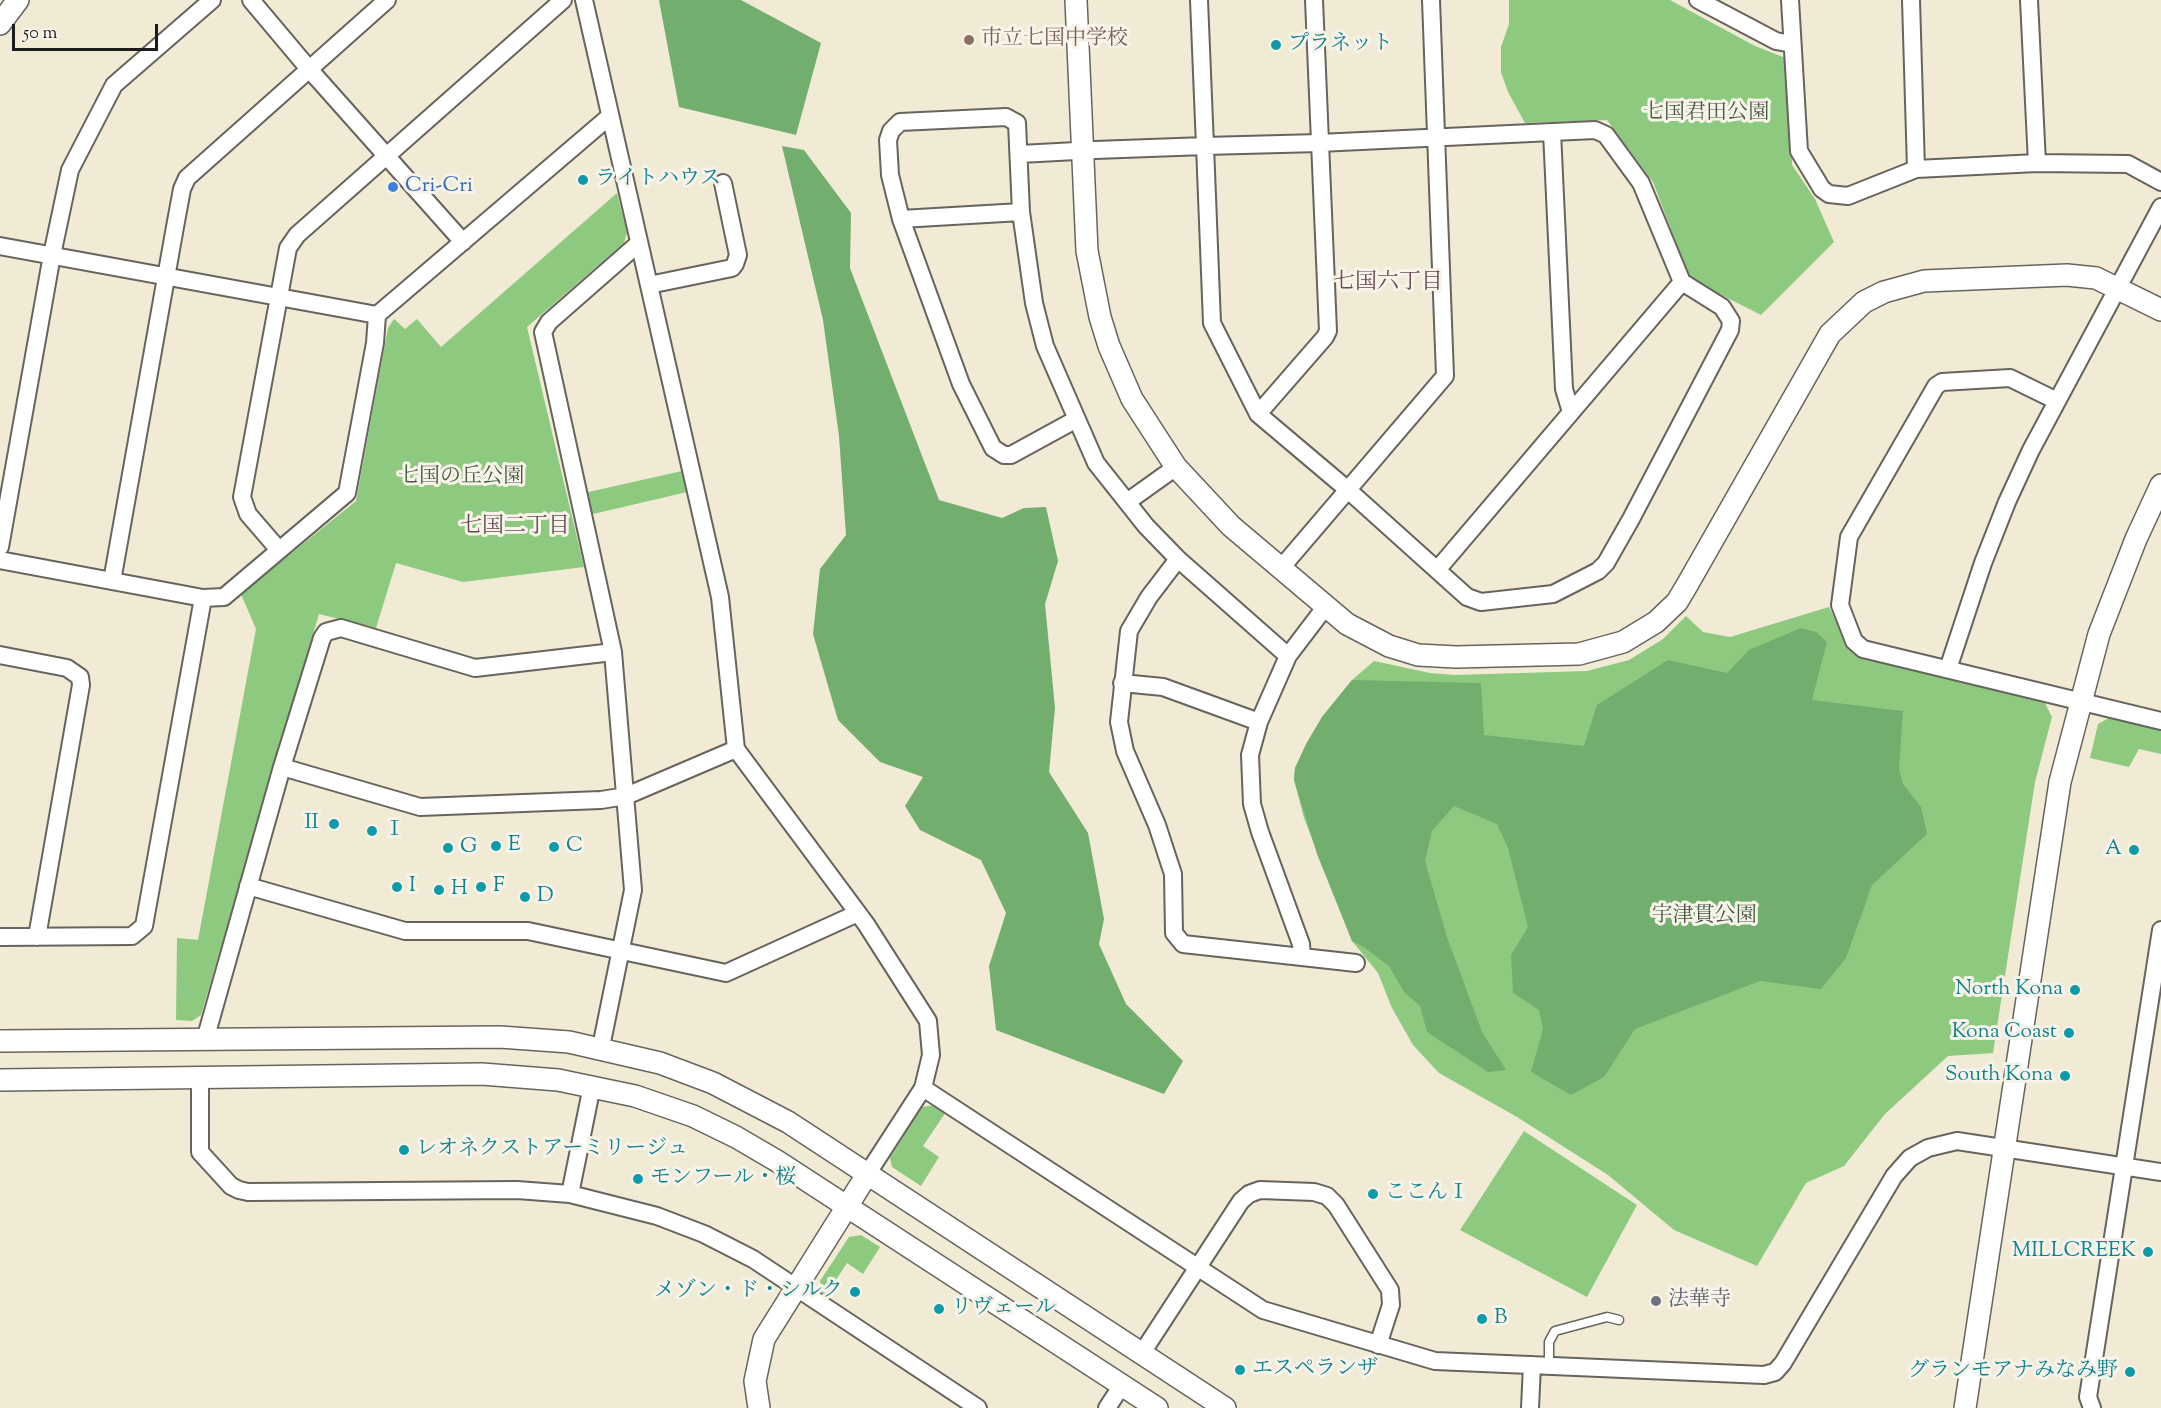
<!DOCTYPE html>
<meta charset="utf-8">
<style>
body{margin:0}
#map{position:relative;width:2161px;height:1408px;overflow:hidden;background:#f1ebd5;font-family:"Sorts Mill Goudy",serif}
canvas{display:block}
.scale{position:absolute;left:12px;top:24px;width:146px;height:27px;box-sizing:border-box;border:3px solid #1c1c1c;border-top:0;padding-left:8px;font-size:18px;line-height:21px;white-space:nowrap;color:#1c1c1c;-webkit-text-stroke:4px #f7f3e8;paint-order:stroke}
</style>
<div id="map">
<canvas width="2161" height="1408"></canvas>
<div class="scale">50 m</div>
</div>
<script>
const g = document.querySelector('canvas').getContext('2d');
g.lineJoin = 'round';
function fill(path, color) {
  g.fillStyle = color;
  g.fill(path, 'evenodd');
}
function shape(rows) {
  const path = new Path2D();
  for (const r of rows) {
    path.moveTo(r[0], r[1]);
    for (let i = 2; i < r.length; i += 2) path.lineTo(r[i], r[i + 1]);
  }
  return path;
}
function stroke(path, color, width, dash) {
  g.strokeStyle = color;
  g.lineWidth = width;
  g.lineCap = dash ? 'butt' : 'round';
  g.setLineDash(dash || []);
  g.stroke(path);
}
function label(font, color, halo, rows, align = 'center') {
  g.font = font + ' "Sorts Mill Goudy","Noto Serif JP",serif';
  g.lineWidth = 6;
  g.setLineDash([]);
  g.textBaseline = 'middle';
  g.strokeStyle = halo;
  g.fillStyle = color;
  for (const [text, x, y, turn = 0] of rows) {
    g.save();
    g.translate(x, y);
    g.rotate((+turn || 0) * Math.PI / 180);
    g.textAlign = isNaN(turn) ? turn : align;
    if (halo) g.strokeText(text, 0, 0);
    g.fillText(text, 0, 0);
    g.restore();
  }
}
const green = shape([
 [1509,0,1670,0,1755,46,1788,59,1792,165,1815,199,1834,242,1761,315,1690,279,1653,182,1607,120,1525,123,1508,92,1501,72,1501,47,1509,24],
 [617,193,627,232,624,243,527,327,584,567,463,582,396,563,376,628,319,614,201,1015,192,1021,176,1020,177,938,198,940,256,629,241,594,356,501,388,328,394,319,405,329,417,319,441,347],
 [682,471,687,492,589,515,584,493],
 [1829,607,1852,653,2045,703,2052,717,2035,782,1993,1053,1948,1056,1885,1114,1844,1166,1806,1183,1757,1266,1674,1230,1608,1175,1517,1117,1439,1073,1413,1045,1392,1008,1378,973,1352,941,1304,818,1294,780,1295,768,1322,717,1352,680,1374,661,1430,673,1455,675,1587,671,1629,660,1663,639,1686,616,1703,632,1730,637],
 [2109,718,2161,730,2161,754,2139,749,2129,767,2090,758,2098,724],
 [935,1105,946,1112,923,1146,939,1157,921,1186,892,1167,890,1158,922,1107],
 [1524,1131,1637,1205,1587,1297,1460,1230],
 [861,1235,880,1247,863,1274,847,1263,826,1295,822,1292,820,1281,849,1237]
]);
const forest = shape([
 [659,0,741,0,821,43,796,135,679,107],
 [782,146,804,150,851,213,850,268,939,500,1002,518,1024,508,1046,507,1058,561,1045,604,1055,708,1049,772,1088,833,1104,919,1099,944,1126,1004,1183,1061,1164,1094,996,1030,989,966,1006,913,981,860,920,830,905,806,923,777,880,762,838,720,813,634,820,569,846,535,839,436,823,320],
 [1801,628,1816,632,1827,642,1812,700,1903,711,1899,769,1903,784,1921,807,1927,834,1872,885,1846,958,1821,989,1760,981,1635,1029,1604,1077,1571,1095,1531,1072,1543,1029,1539,1010,1513,993,1511,955,1528,927,1508,848,1497,824,1454,806,1432,831,1425,861,1447,937,1482,1032,1506,1070,1488,1072,1427,1032,1420,1006,1404,992,1389,966,1362,946,1352,941,1317,854,1294,780,1295,768,1306,744,1322,717,1352,680,1481,683,1484,735,1584,746,1597,705,1668,660,1727,673,1749,650]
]);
const service = shape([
 [1549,1365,1549,1342,1555,1331,1607,1317,1619,1320]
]);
const minor = shape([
 [251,0,309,69,463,242],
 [584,0,720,597,736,749,866,924,928,1021,931,1055,923,1088,868,1173],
 [1698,0,1776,41,1792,44],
 [1790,0,1799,151,1822,189,1829,194,1848,196,1916,169,2037,163,2128,164,2161,182],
 [1911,0,1916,169],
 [2029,0,2037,163],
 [1552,132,1564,389,1571,412],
 [1020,154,1095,150,1205,146,1319,143,1595,130,1606,135,1641,183,1682,282,1722,307,1731,321,1730,330,1631,519,1606,563,1598,571,1553,594,1481,602,1467,597,1348,490,1258,414,1212,323,1205,146,1199,0],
 [901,219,1021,212],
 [0,246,377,315],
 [649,285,732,268,735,264,738,255,723,183],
 [2057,401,2010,378,1942,382,1936,386,1849,537,1840,605,1854,641,1863,649,2161,721],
 [1258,414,1325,337,1328,331,1314,0],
 [1075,420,1011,455,1004,455,993,448,961,384,901,219,890,175,888,140,891,131,900,122,1006,117,1017,123,1021,212,1034,303,1045,346,1096,463,1146,526,1178,559,1288,656],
 [1127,502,1176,467],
 [0,547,52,255,70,170,114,85,212,0],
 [279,550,248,514,242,497,288,248,297,235,563,0],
 [1178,559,1149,597,1129,631,1119,722,1125,751,1157,825,1173,874,1174,933,1183,944,1302,957,1301,944,1260,832,1252,804,1250,755,1259,722,1288,656,1326,606],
 [0,560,203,598,224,597,347,493,375,343,377,315,610,116],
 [1281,568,1445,376,1431,0],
 [1437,570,1682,282],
 [112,581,175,227,182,189,187,178,387,0],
 [0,655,67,668,80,677,81,685,37,937],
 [1948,669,1983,563,2007,502,2031,450,2161,207],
 [1122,683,1163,687,1259,722],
 [282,767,420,807,601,800,626,796,736,749],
 [248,886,405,931,528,931,726,973,858,913],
 [0,937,132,936,144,926,203,598],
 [1302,957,1356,963],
 [205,1040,282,767,322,638,326,632,341,628,475,668,613,652],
 [601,1047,633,890,613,652,543,332,549,322,639,243],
 [200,1077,200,1152,231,1186,239,1190,248,1192,517,1190,570,1194,657,1216,704,1234,753,1259,978,1408],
 [923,1088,1263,1310,1435,1361,1764,1375,1775,1372,1783,1363,1894,1176,1910,1158,1928,1148,1957,1141,2161,1172],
 [570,1194,592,1086],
 [1142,1353,1241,1201,1249,1194,1260,1190,1314,1192,1327,1196,1336,1205,1390,1290,1391,1305,1378,1345],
 [1107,1408,1122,1385],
 [1530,1408,1532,1365],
 [2092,1408,2088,1397,2161,930]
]);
const tertiary = shape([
 [1076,0,1087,251,1100,317,1109,346,1132,399,1176,467,1231,526,1347,624,1389,646,1418,655,1456,657,1579,654,1623,642,1656,622,1677,602,1686,587,1830,334,1864,302,1884,292,1924,281,2067,275,2096,278,2161,310],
 [0,24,18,0],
 [0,1041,500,1037,569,1042,660,1063,713,1083,788,1122,1225,1408],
 [0,1080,482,1074,558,1080,635,1096,693,1116,736,1137,777,1161,1157,1408],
 [759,1408,755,1381,764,1339,868,1173],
 [1965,1408,2060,782,2099,634,2136,539,2161,485]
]);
const markers = [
 [969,40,6,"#8d6e63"],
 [1276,45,6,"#0f9aa8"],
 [583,180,6,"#0f9aa8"],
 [393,187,6,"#3f7fe0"],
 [334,824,6,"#0f9aa8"],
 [372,831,6,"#0f9aa8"],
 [496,846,6,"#0f9aa8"],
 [554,847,6,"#0f9aa8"],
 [448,848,6,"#0f9aa8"],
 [2134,850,6,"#0f9aa8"],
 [397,887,6,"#0f9aa8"],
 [481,887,6,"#0f9aa8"],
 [439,890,6,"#0f9aa8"],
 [525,897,6,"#0f9aa8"],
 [2075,990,6,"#0f9aa8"],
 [2069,1033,6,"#0f9aa8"],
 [2065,1076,6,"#0f9aa8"],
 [404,1150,6,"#0f9aa8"],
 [638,1179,6,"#0f9aa8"],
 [1373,1194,6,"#0f9aa8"],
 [2148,1252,6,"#0f9aa8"],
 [855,1292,6,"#0f9aa8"],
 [1656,1301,6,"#6b7280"],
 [939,1309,6,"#0f9aa8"],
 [1482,1319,6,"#0f9aa8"],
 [1240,1370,6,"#0f9aa8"],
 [2130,1372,6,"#0f9aa8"]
];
const educationNames = [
 ["市立七国中学校",981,40]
];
const cultureNames = [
 ["プラネット",1288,45],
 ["ライトハウス",595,180],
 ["Ⅱ",322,824,"right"],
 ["Ⅰ",384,831],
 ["E",508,846],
 ["C",566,847],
 ["G",460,848],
 ["A",2122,850,"right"],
 ["I",409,887],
 ["F",493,887],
 ["H",451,890],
 ["D",537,897],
 ["North Kona",2063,990,"right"],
 ["Kona Coast",2057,1033,"right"],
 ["South Kona",2053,1076,"right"],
 ["レオネクストアーミリージュ",416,1150],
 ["モンフール・桜",650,1179],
 ["ここんⅠ",1385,1194],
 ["MILLCREEK",2136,1252,"right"],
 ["メゾン・ド・シルク",843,1292,"right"],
 ["リヴェール",951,1309],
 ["B",1494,1319],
 ["エスペランザ",1252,1370],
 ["グランモアナみなみ野",2118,1372,"right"]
];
const parkNames = [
 ["七国君田公園",1706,114],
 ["七国の丘公園",461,478],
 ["宇津貫公園",1704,917]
];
const shopNames = [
 ["Cri-Cri",405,187]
];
const worshipNames = [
 ["法華寺",1668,1301]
];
const neighbourhoodNames = [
 ["七国六丁目",1388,284],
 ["七国二丁目",515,528]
];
fill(green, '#8dca80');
fill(forest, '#72ae6e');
stroke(service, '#67645d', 11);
stroke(minor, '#67645d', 20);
stroke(tertiary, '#67645d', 24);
stroke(service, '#fff', 8);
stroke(minor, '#fff', 16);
stroke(tertiary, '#fff', 21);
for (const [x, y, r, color] of markers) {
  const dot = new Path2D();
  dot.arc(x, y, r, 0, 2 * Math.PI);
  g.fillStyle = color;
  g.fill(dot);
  stroke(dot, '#f7f3e8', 2);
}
label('21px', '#785e54', '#f7f3e8', educationNames, 'left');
label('21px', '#0d838f', '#f7f3e8', cultureNames, 'left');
label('21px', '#44593f', '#f7f3e8', parkNames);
label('21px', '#366cbe', '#f7f3e8', shopNames, 'left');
label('21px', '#5b616d', '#f7f3e8', worshipNames, 'left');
label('22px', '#664b56', '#f7f3e8', neighbourhoodNames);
</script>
